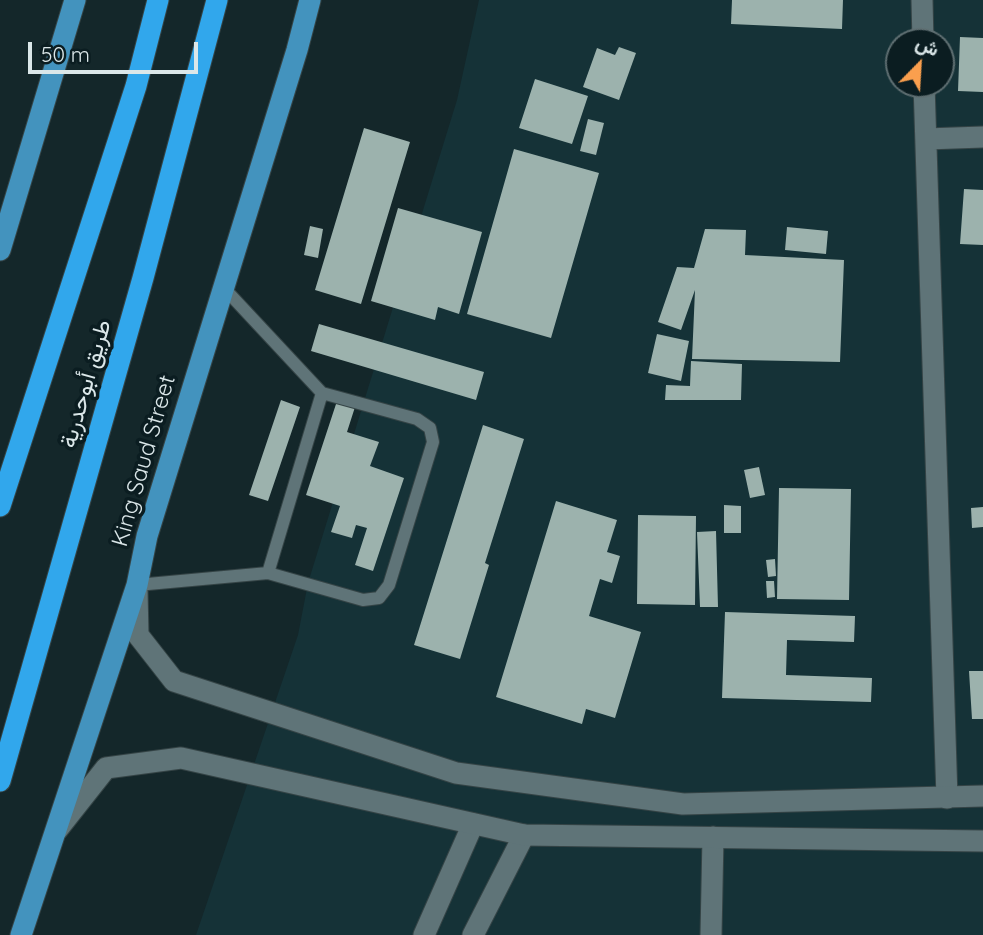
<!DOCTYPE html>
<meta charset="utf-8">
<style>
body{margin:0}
#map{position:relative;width:983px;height:935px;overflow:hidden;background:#14272a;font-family:Quicksand,Vazirmatn,sans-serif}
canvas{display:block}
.north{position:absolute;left:885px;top:28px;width:70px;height:70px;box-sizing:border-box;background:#0b1d21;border:2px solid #5e6e71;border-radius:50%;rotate:24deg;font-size:19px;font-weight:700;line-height:28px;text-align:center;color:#dbe7e9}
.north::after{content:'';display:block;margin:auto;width:24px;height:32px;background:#fa9f4e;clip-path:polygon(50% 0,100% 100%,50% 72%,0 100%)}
.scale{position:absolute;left:28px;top:42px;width:170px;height:32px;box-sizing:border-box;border:4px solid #dbe7e9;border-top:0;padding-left:9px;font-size:21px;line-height:24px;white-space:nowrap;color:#dbe7e9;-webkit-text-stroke:5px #0b1d21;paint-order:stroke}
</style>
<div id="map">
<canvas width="983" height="935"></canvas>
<div class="north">ش</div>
<div class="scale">50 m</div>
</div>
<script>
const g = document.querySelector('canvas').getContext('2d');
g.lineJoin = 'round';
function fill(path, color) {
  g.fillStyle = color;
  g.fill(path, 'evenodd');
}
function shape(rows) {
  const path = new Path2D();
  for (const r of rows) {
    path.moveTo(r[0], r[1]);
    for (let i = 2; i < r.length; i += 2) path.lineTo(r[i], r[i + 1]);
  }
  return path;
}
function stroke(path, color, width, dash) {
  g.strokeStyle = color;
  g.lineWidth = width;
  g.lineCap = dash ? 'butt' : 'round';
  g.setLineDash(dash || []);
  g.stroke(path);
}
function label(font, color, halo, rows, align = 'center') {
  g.font = font + ' Quicksand,Vazirmatn,sans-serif';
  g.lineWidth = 7;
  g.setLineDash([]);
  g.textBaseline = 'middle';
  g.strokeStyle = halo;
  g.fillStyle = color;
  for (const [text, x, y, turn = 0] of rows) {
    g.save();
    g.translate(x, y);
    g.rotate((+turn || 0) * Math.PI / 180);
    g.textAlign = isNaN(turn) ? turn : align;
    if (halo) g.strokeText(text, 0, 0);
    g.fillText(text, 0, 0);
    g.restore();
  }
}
const built = shape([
 [479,0,983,0,983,935,196,935,298,635,308,583,457,100],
 [899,42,941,42,941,84,899,84]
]);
const building = shape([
 [732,0,843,0,842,29,731,24],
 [960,37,983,38,983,92,958,91],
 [619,47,636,53,619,100,583,87,597,48,615,55],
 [535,79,588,96,572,144,519,128],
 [588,119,604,123,596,155,580,151],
 [364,128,410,142,361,304,315,290],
 [514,149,599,173,551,338,467,314],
 [964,189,983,190,983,245,960,244],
 [398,208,482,232,459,314,438,307,435,320,371,301],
 [310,226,323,229,318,258,304,255],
 [787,227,828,231,826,254,785,250],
 [705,229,746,230,745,255,844,260,840,362,692,359,695,290,681,330,658,322,677,267,694,268],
 [319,324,484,372,476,400,311,351],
 [657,334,689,341,681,381,648,373],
 [691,361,742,364,741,400,665,400,666,385,690,386],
 [281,400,300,407,268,501,249,495],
 [337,401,355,407,347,432,379,442,370,466,404,478,373,571,355,565,367,528,356,525,352,538,331,532,340,506,306,495],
 [483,425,524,439,485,563,489,565,460,659,414,645],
 [759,467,765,495,750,498,744,470],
 [779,488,851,489,849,600,777,599],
 [556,501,617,520,607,552,620,556,612,583,600,579,589,616,641,632,615,718,586,709,582,724,496,697],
 [724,505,741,506,741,533,724,533],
 [983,507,983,527,972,528,971,508],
 [638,515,696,516,695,605,637,604],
 [716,531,718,607,700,607,697,532],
 [775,559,776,576,768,577,766,560],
 [766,581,774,581,775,597,767,598],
 [725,612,855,616,854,642,787,640,786,675,872,678,871,702,722,698],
 [969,671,983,671,983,719,972,719]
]);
const lane = shape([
 [268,573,363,600,379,598,389,585,433,442,430,428,417,419,322,393],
 [137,585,268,573,322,393,224,288]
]);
const street = shape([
 [922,0,923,42],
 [924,84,947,798],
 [926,139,983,137],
 [424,935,473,824],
 [473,935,524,835],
 [711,935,713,837]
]);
const secondary = shape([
 [137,591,138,635,174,681,456,773,683,804,983,796],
 [57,830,106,768,181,758,524,835,983,841]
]);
const primary = shape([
 [0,250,75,0],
 [21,935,137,585,147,536,297,50,310,0]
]);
const highway = shape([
 [0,506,136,86,158,0],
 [0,781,143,278,217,0]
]);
const streetNames = [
 ["طريق أبوحدرية",86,384,-74],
 ["King Saud Street",144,461,-74]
];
fill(built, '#153237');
fill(building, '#9cb2ad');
stroke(lane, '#354446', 14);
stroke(street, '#354446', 23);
stroke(secondary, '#354446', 23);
stroke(primary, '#354446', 23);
stroke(highway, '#354446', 23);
stroke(lane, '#5f7478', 12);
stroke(street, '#5f7478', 21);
stroke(secondary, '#5f7478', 21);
stroke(primary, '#4393be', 21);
stroke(highway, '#31a7ec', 21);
label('23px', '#dbe7e9', '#0b1d21', streetNames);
</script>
